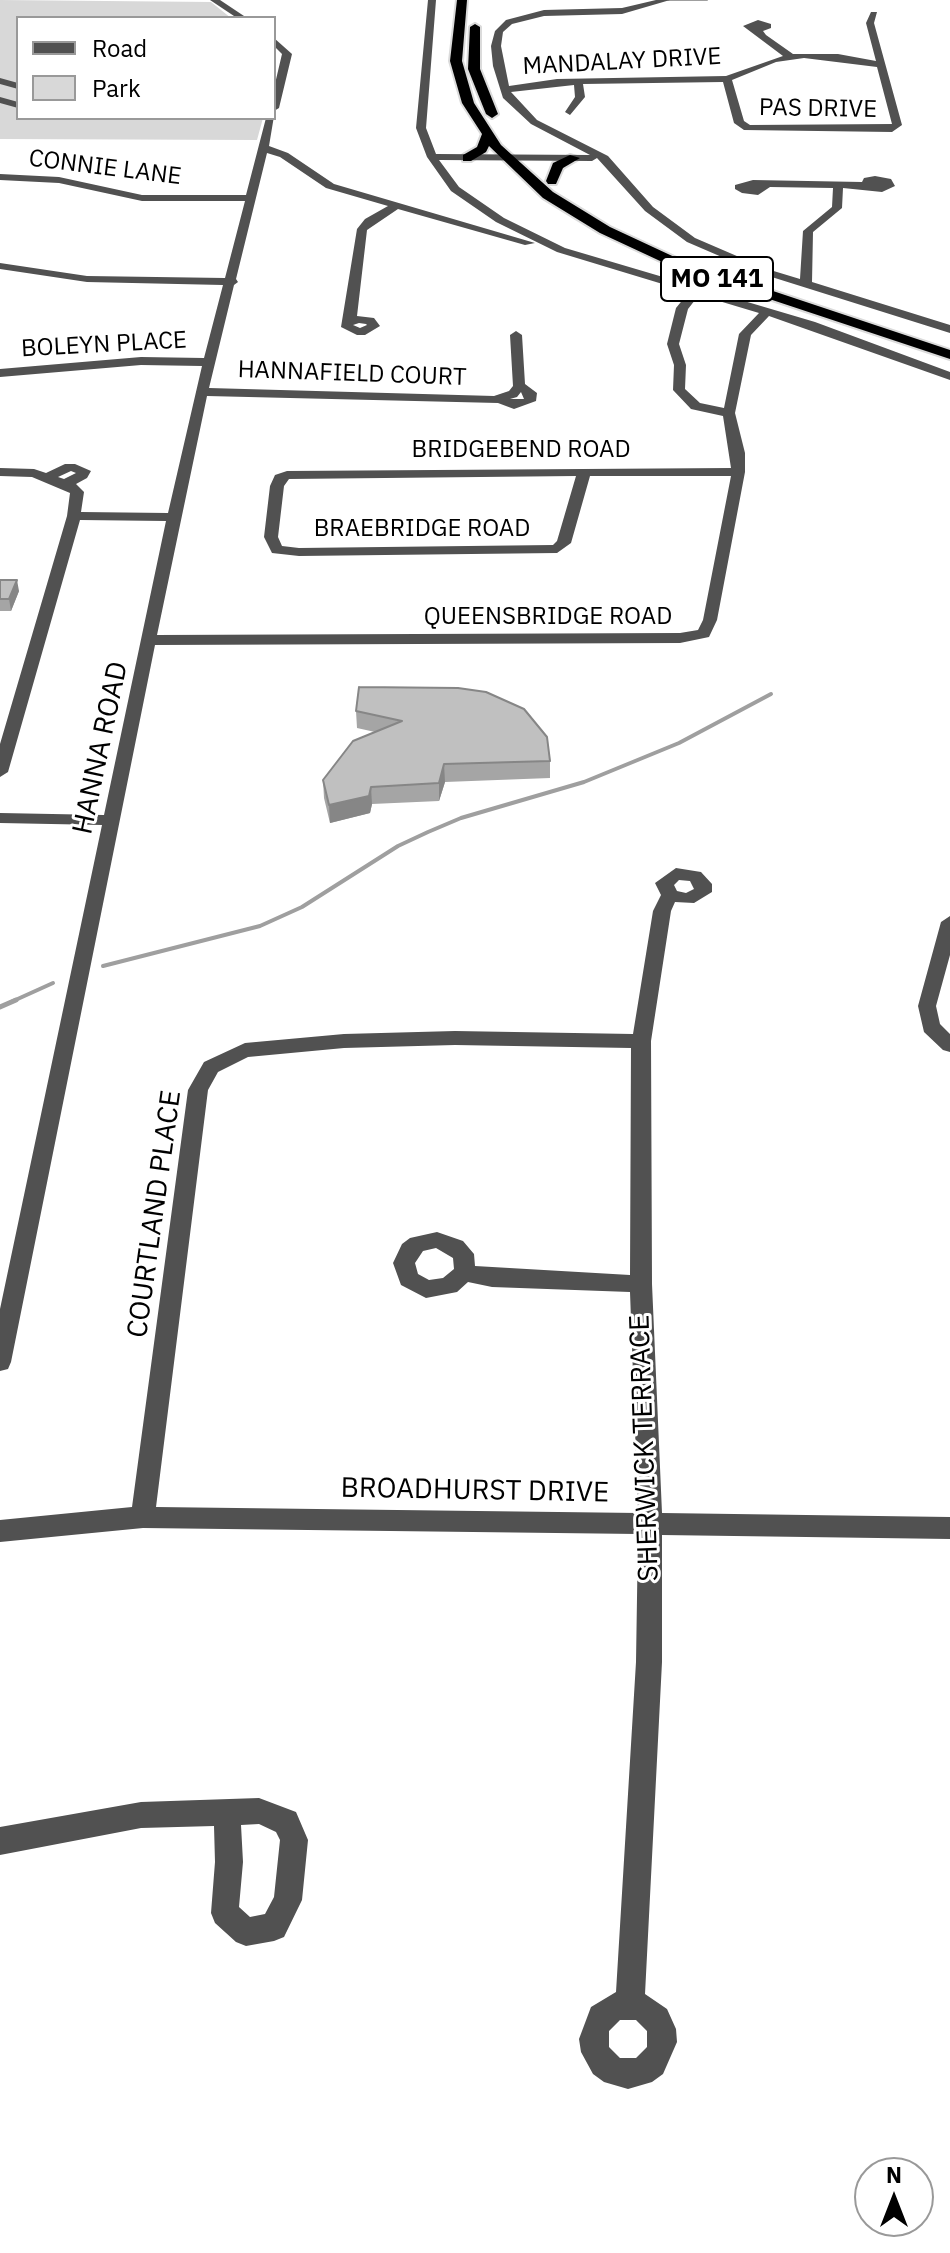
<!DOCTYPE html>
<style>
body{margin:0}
#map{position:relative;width:950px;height:2253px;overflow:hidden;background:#fff;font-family:"IBM Plex Sans",sans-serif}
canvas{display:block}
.legend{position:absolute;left:16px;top:16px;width:260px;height:104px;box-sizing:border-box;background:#fff;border:2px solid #999;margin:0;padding:10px 14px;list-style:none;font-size:24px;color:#000}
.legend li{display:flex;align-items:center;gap:16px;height:40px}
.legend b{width:40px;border:2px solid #999}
.north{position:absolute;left:854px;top:2157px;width:80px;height:80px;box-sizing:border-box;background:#fff;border:2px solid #999;border-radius:50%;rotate:0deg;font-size:22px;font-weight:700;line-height:32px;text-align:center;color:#000}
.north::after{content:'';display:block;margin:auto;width:28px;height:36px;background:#000;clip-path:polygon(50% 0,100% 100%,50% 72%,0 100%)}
</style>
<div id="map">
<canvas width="950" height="2253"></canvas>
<ul class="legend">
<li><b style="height:10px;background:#515151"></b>Road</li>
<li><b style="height:22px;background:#d8d8d8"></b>Park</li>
</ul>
<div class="north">N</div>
</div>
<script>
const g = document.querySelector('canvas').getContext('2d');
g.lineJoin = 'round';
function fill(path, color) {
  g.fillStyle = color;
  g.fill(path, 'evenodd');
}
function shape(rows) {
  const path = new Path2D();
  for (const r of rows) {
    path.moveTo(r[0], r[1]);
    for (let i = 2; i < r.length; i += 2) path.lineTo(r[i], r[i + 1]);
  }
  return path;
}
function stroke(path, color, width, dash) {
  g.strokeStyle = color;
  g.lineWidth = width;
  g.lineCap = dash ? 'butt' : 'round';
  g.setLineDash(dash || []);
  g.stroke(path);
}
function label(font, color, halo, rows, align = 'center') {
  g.font = font + ' "IBM Plex Sans",sans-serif';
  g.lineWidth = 6;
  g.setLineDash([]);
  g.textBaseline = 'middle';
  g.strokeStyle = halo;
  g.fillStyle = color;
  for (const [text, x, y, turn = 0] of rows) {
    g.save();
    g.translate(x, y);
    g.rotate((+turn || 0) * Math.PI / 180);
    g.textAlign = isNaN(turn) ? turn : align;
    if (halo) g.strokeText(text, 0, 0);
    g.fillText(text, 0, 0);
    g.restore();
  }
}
const green = shape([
 [0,0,211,2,231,18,18,18,18,118,263,118,257,140,0,139]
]);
const streamFar2 = shape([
 [668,0,707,0]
]);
const streamFar1 = shape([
 [103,966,260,926,302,907,398,846,428,832,461,818,584,782,679,743,771,694],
 [11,1002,53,983]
]);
const stream = shape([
 [0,1007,16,1000]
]);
const minor = shape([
 [210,0,220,0,247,18,237,18,210,0],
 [428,0,436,0,426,128,436,154,590,155,531,124,503,98,493,66,491,46,495,31,506,20,544,10,622,8,656,0,670,0,622,14,544,16,512,24,503,32,501,46,509,86,557,79,726,76,783,56,743,26,758,20,771,24,771,28,763,31,766,35,793,54,838,54,876,61,866,23,871,12,877,12,874,23,902,125,892,132,744,130,734,123,723,82,583,84,585,97,570,115,565,112,575,97,574,85,511,92,537,120,608,156,653,207,695,238,767,269,800,279,803,231,832,207,833,188,770,187,758,195,742,193,735,189,735,185,753,180,862,182,864,178,875,176,891,179,895,186,882,192,843,188,842,208,813,232,812,282,950,325,950,333,759,273,687,242,645,211,597,158,592,161,439,160,459,187,504,218,565,248,815,322,950,372,950,380,769,316,751,335,735,413,745,453,745,472,717,620,709,637,680,643,155,645,11,1362,8,1369,0,1371,0,1309,102,825,0,823,0,813,104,815,166,521,80,520,8,772,0,777,0,744,67,516,70,493,32,477,0,476,0,468,34,469,46,473,65,464,75,464,91,471,87,478,76,484,84,492,81,512,168,513,202,366,141,365,0,377,0,369,141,357,204,358,223,285,87,282,0,269,0,263,87,276,225,278,245,201,142,201,59,183,0,180,0,174,59,177,142,195,246,195,266,118,274,116,269,146,288,153,334,184,535,243,525,245,398,209,367,230,357,316,374,318,380,326,365,335,357,335,341,327,357,229,365,219,388,206,326,188,280,157,267,153,236,279,238,282,234,285,209,388,494,396,509,391,513,386,510,335,516,331,522,335,525,384,537,393,536,401,514,409,498,403,207,396,157,635,680,633,698,630,703,620,731,476,590,476,571,543,557,553,299,556,272,553,264,537,270,486,275,475,287,471,731,468,723,416,691,409,673,390,674,365,667,344,676,308,689,292,557,252,496,222,451,191,427,157,416,128,428,0],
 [804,58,877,67,892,124,750,125,744,121,732,80,776,62,804,58],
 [699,295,759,313,739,334,724,408,700,403,685,389,686,365,679,344,688,309,699,295],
 [359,323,366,324,367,325,360,328,353,325,359,323],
 [521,392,524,399,510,399,517,397,521,392],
 [71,471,76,473,64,479,58,477,71,471],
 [576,476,557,541,553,545,299,548,282,546,278,537,284,486,289,479,576,476],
 [274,38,292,54,279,108,274,111,274,88,282,54,274,46,274,38],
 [0,78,18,83,18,89,0,84,0,78],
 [0,97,18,102,18,108,0,103,0,97],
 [676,868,701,872,712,884,712,892,694,903,675,902,671,911,651,1041,652,1284,662,1513,950,1517,950,1539,662,1535,662,1662,645,1994,667,2009,676,2029,677,2042,663,2074,652,2082,628,2089,604,2082,593,2074,581,2052,579,2039,591,2007,616,1992,636,1662,638,1534,143,1528,0,1542,0,1520,132,1507,188,1090,204,1062,245,1043,344,1034,455,1031,633,1034,653,911,661,895,655,883,676,868],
 [679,880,690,881,694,889,686,893,677,891,674,885,679,880],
 [455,1045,631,1048,630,1275,475,1266,474,1254,463,1241,437,1232,410,1238,402,1244,393,1263,401,1285,426,1298,457,1292,468,1282,492,1287,630,1292,638,1513,156,1507,208,1090,218,1072,248,1057,344,1048,455,1045],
 [436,1248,453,1258,454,1269,443,1278,429,1280,418,1274,415,1263,423,1251,436,1248],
 [620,2020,636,2020,647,2031,647,2047,636,2058,620,2058,609,2047,609,2031,620,2020],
 [950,916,950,955,936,1006,940,1024,950,1034,950,1052,943,1050,924,1032,918,1006,941,922,950,916],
 [259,1798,296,1812,308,1840,302,1900,284,1937,274,1941,246,1946,236,1942,215,1923,211,1913,215,1862,214,1826,141,1828,0,1855,0,1827,141,1802,259,1798],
 [259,1824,276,1832,280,1840,274,1897,265,1914,250,1917,239,1907,243,1862,241,1825,259,1824]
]);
const highway = shape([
 [457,0,467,0,462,61,474,103,501,145,553,192,610,227,683,261,950,350,950,359,673,267,600,233,543,198,489,146,486,152,471,161,463,161,463,155,477,147,482,134,462,103,450,61,457,0],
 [475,24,480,27,480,69,498,114,492,118,486,114,468,69,470,27,475,24],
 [570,155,580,158,563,168,556,184,548,184,546,181,553,163,570,155]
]);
const wall = shape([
 [0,580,19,591,11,611,0,611],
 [359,687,550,761,550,778,445,782,439,801,372,804,370,813,330,823,324,798,323,780,375,732,357,728,356,711]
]);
const shadedWall = shape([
 [17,580,19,591,11,611,9,599],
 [444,764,445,782,439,801,439,783],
 [371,787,372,804,370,813,330,823,329,805]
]);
const building = shape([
 [0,580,17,580,9,599,0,599,0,580],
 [359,687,458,688,486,692,524,709,547,737,550,761,444,764,439,783,371,787,369,796,329,805,323,780,353,741,402,721,356,711,359,687]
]);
const farStreetnames = [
 ["MANDALAY DRIVE",622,62,-3],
 ["PAS DRIVE",818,109,1],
 ["CONNIE LANE",105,168,7],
 ["BOLEYN PLACE",104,345,-3],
 ["HANNAFIELD COURT",352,374,2],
 ["BRIDGEBEND ROAD",521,450],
 ["BRAEBRIDGE ROAD",422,529],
 ["QUEENSBRIDGE ROAD",548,617]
];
const shields = [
 [717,279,112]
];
const shieldNames = [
 ["MO 141",717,279]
];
const streetNames = [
 ["HANNA ROAD",101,748,-78],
 ["COURTLAND PLACE",155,1214,-82],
 ["SHERWICK TERRACE",645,1448,-92],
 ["BROADHURST DRIVE",475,1491,1]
];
fill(green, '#d8d8d8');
stroke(streamFar2, '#9f9f9f', 2);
stroke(streamFar1, '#9f9f9f', 4);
stroke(stream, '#9f9f9f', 5);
stroke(highway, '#dbdbdb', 4);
fill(minor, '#515151');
fill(highway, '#000');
fill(wall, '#a5a5a5');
fill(shadedWall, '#868686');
fill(building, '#c0c0c0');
stroke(building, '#868686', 2);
label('24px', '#000', '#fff', farStreetnames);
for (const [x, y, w] of shields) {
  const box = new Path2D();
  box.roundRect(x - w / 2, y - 22, w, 44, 6);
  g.fillStyle = '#fff';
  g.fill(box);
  stroke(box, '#000', 2);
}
label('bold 26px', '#000', null, shieldNames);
label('28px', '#000', '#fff', streetNames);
</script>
